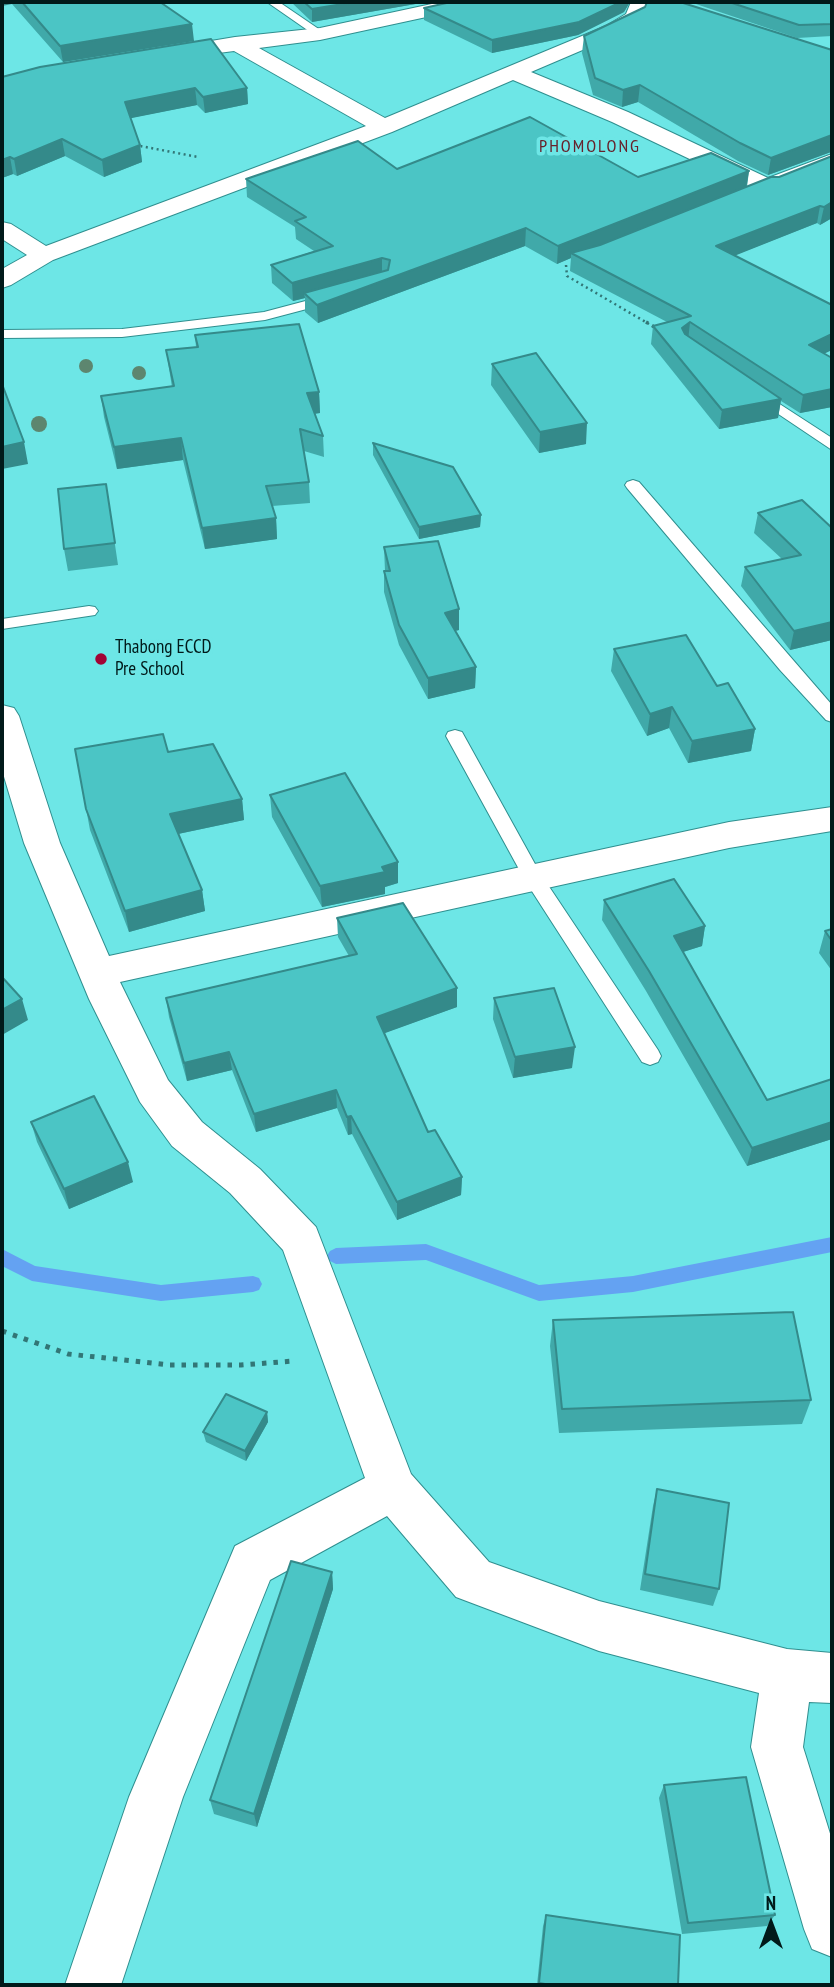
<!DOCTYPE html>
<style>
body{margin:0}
#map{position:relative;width:834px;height:1987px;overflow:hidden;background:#6de6e6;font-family:"PT Sans Narrow",sans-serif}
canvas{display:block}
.frame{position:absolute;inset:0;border:4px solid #011a1a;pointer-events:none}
.north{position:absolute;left:736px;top:1889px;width:70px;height:70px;-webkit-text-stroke:5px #6de6e6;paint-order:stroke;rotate:0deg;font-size:19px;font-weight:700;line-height:28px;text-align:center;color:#011a1a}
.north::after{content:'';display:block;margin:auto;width:24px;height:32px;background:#011a1a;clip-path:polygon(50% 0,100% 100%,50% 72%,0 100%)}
</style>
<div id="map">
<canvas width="834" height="1987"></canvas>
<div class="frame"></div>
<div class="north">N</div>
</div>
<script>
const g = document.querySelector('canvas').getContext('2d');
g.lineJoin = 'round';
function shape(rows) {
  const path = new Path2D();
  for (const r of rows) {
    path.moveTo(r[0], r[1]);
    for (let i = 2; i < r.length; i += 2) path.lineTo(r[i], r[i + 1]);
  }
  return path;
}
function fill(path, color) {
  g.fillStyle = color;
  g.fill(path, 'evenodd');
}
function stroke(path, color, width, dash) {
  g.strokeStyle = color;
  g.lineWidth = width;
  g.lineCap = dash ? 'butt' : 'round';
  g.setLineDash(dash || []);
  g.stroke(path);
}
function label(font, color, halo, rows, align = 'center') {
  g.font = font + ' "PT Sans Narrow",sans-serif';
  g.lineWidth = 7;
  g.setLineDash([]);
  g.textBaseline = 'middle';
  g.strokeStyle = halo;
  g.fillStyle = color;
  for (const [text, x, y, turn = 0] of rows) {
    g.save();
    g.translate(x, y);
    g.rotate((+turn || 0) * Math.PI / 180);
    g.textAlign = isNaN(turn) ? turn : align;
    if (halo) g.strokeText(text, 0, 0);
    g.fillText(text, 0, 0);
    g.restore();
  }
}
const stream = shape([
 [832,1237,832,1252,633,1292,539,1301,426,1260,336,1264,330,1261,327,1256,330,1251,336,1248,426,1244,539,1285,633,1276,832,1237],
 [2,1249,35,1266,161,1285,253,1276,259,1278,262,1284,259,1290,253,1292,161,1301,32,1281,2,1266,2,1249]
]);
const pathFar2 = shape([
 [135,145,198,157],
 [566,265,567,276,649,324]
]);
const pathFar1 = shape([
 [646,322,656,328]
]);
const path = shape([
 [2,1331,68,1354,170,1365,241,1365,294,1361]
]);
const lane = shape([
 [267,2,279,2,326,34,316,36,267,2],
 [332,294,337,295,337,301,265,320,122,337,2,338,2,330,122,329,264,312,332,294],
 [758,390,832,438,832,450,753,397,751,394,753,391,758,390],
 [633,480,639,482,832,705,832,722,826,720,780,670,627,488,625,485,627,482,633,480],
 [89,606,95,607,98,611,95,615,2,629,2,619,89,606],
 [455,730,462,732,540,873,658,1050,661,1056,658,1062,650,1065,642,1062,526,882,446,736,448,732,455,730]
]);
const street = shape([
 [441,2,478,2,475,6,468,8,320,40,259,48,385,118,606,26,626,14,631,2,651,2,642,21,620,34,531,72,628,112,768,178,832,154,832,169,775,192,759,192,612,122,513,80,392,132,53,260,11,285,2,288,2,269,27,255,2,239,2,222,11,224,46,246,366,126,234,51,164,60,157,58,153,54,157,50,235,37,320,28,441,2],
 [2,705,14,708,19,716,60,843,109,956,729,822,832,807,832,831,729,848,120,982,168,1080,202,1122,260,1169,316,1227,411,1474,489,1562,599,1601,787,1649,832,1653,832,1703,809,1702,803,1747,832,1840,832,1957,812,1949,804,1929,751,1747,759,1693,599,1651,456,1597,387,1516,270,1580,183,1797,121,1985,65,1985,129,1797,235,1546,365,1478,283,1250,230,1193,172,1146,140,1102,89,999,24,843,2,770,2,705]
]);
const trees = [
 [86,366,7],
 [139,373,7],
 [39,424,8]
];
const wall = shape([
 [2,2,160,2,194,41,63,62,12,4],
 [291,2,427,2,312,22],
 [451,2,630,2,624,12,578,35,492,53,424,20,424,8],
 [690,2,832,2,832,36,797,38],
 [645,7,832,50,832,152,831,152,768,175,738,161,638,102,622,107,593,95,582,53,584,36],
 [2,77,247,88,248,104,205,113,197,105,130,118,140,145,142,162,104,177,65,156,17,176,13,174,2,178],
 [832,156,832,218,820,225,817,223,735,255,825,354,832,358,832,407,800,413,781,401,778,418,719,429,651,344,653,326,667,322,570,271,571,258,557,264,525,246,318,323,305,312,305,298,293,301,272,283,271,265,314,251,296,239,295,227,247,197,246,179,397,169,638,177,749,171,747,187,779,177],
 [195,335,319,392,320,413,315,414,323,436,324,457,304,451,309,482,310,503,272,506,276,518,277,539,205,549,183,460,117,469,104,417,101,396,172,387,166,350,196,347],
 [492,364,586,444,539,453,491,385],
 [373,443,481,515,480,527,419,539,373,455],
 [106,484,118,565,68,571,64,549],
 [758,513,832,528,832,640,790,650,741,586,745,567,782,559,754,533],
 [384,547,459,630,455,631,476,667,475,688,428,699,399,645,384,592,384,571,385,571],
 [614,649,717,686,755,729,751,751,688,763,669,728,647,736,611,671],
 [75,749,168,752,242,799,244,820,178,834,202,890,205,911,129,932,90,830],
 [270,795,398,862,398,883,385,887,385,894,322,907,272,817],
 [604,900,705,926,702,946,683,952,767,1100,832,1079,832,1139,747,1166,646,991,602,920],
 [337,918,457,988,457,1007,384,1033,428,1132,462,1177,461,1195,397,1220,352,1134,348,1135,337,1108,256,1132,232,1070,187,1081,169,1017,166,998,349,956,338,937],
 [832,929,832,971,819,953,825,931],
 [494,998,572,1068,513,1078,493,1019],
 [31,1122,133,1182,69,1209,37,1142],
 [553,1320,811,1400,802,1424,559,1433,550,1346],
 [267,1412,268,1422,246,1461,206,1442,203,1432],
 [657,1489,719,1589,713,1606,640,1590,653,1506],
 [332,1572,333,1589,257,1827,214,1814,210,1800],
 [664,1785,775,1915,767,1926,682,1934,659,1798],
 [546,1915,678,1985,537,1985,543,1926]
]);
const shadedWall = shape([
 [2,2,12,2,12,4,2,6],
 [355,2,427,2,312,22,312,9],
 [621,2,630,2,624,12,578,35,492,53,492,40],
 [192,24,194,41,63,62,60,46],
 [640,85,638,102,622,107,623,90],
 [195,88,197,105,127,119,125,102],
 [247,88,248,104,205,113,203,97],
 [832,135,831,152,768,175,771,158],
 [62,139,65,156,17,176,14,159],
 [140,145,142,162,104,177,102,160],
 [10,157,13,174,2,178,2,160],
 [749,171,746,189,577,256,571,253,571,258,557,264,558,246],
 [832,202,832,218,820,225,824,207],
 [820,206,817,223,714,264,716,246],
 [526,228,525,246,318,323,317,305],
 [382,258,382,276,304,293,305,298,293,301,292,283],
 [690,322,688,341,682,328],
 [832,334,832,350,805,363,809,345],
 [832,389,832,407,800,413,803,395],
 [319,392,320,413,308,414,307,393],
 [781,399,778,418,719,429,722,410],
 [587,423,586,444,539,453,540,432],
 [181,438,183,460,117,469,114,447],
 [24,442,28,464,2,469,2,447],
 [481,515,480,527,419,539,419,527],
 [276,518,277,539,205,549,202,528],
 [459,609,459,630,445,633,445,613],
 [832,622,832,640,790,650,794,631],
 [476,667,475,688,428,699,428,678],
 [672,707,669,728,647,736,650,714],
 [755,729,751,751,688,763,692,741],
 [242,799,244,820,173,835,170,814],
 [398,862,398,883,385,887,385,894,322,907,320,886],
 [202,890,205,911,129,932,125,911],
 [705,926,702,946,670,956,674,936],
 [457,988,457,1007,377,1036,377,1017],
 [22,999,28,1020,2,1035,2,1010],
 [575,1047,572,1068,513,1078,515,1057],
 [229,1052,232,1070,187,1081,184,1063],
 [336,1090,337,1108,256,1132,254,1114],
 [351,1116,352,1134,348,1135,347,1117],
 [832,1122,832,1139,747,1166,752,1148],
 [128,1162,133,1182,69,1209,64,1189],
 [462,1177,461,1195,397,1220,397,1202],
 [267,1412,268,1422,246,1461,245,1451],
 [332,1572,333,1589,257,1827,254,1814]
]);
const building = shape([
 [22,2,160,2,192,24,60,46,22,2],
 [304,2,355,2,312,9,304,2],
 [451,2,621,2,579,22,492,40,424,8,451,2],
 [647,2,680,2,832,50,832,135,771,158,740,143,640,85,623,90,595,78,584,36,645,7,647,2],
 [729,2,832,2,832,24,799,25,729,2],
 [211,39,247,88,203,97,195,88,125,102,140,145,102,160,62,139,14,159,10,157,2,160,2,77,40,67,211,39],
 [530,117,638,177,711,153,749,171,558,246,526,228,317,305,304,293,388,270,390,260,382,258,292,283,271,265,333,246,295,221,306,217,246,179,358,141,397,169,530,117],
 [832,156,832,202,824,207,820,206,716,246,832,305,832,334,809,345,832,358,832,389,803,395,690,322,682,328,685,334,781,399,722,410,653,326,691,316,571,253,600,245,771,177,779,177,832,156],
 [299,324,319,392,307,393,323,436,300,429,309,482,266,486,276,518,202,528,181,438,114,447,101,396,174,386,166,350,198,347,195,335,299,324],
 [536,353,587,423,540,432,492,364,536,353],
 [2,384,24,442,2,447,2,384],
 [373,443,453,467,481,515,419,527,373,443],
 [106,484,115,543,64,549,58,489,106,484],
 [802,500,832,528,832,622,794,631,745,567,801,555,758,513,802,500],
 [438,541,459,609,445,613,476,667,428,678,399,625,384,571,390,571,384,547,438,541],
 [686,635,717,686,728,683,755,729,692,741,672,707,650,714,614,649,686,635],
 [163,734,168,752,213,744,242,799,170,814,202,890,125,911,86,809,75,749,163,734],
 [345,773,398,862,382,867,385,872,320,886,270,795,345,773],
 [674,879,705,926,674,936,767,1100,832,1079,832,1122,752,1148,649,971,604,900,674,879],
 [403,903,457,988,377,1017,428,1132,435,1130,462,1177,397,1202,351,1116,347,1117,336,1090,254,1114,229,1052,184,1063,166,998,357,954,337,918,403,903],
 [832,929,832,941,825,931,832,929],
 [2,977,22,999,2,1010,2,977],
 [554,988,575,1047,515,1057,494,998,554,988],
 [94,1096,128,1162,64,1189,31,1122,94,1096],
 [793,1312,811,1400,562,1409,553,1320,793,1312],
 [226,1394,267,1412,245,1451,203,1432,226,1394],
 [657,1489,729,1503,719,1589,645,1574,657,1489],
 [291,1561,332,1572,254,1814,210,1800,291,1561],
 [746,1777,775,1915,688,1923,664,1785,746,1777],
 [546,1915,680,1935,678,1985,551,1985,539,1983,546,1915]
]);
const markers = [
 [101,659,7,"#a20334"]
];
const farNeighbourhoodnames = [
 ["PHOMOLONG",590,147]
];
const poiNames = [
 ["Thabong ECCD",115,648],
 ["Pre School",115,670]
];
fill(stream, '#64a2f2');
stroke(lane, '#2f8f8f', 2);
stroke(street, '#2f8f8f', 2);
stroke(pathFar2, '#327676', 2.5, [2, 3.5]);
stroke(pathFar1, '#327676', 3.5, [2.5, 4.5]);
stroke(path, '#327676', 5, [4.5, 7]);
fill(lane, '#fff');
fill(street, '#fff');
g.fillStyle = '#5d866f';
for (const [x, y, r] of trees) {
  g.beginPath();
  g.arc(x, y, r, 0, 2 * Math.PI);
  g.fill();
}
fill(wall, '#40a9a9');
fill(shadedWall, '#348a8a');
fill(building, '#4bc5c5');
stroke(building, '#348a8a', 2);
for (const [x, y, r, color] of markers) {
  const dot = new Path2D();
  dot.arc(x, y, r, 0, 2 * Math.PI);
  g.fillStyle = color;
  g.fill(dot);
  stroke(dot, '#6de6e6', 2.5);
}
g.letterSpacing = '2px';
label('18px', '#67212b', '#6de6e6', farNeighbourhoodnames);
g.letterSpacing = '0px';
label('19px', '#011a1a', '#6de6e6', poiNames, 'left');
</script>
